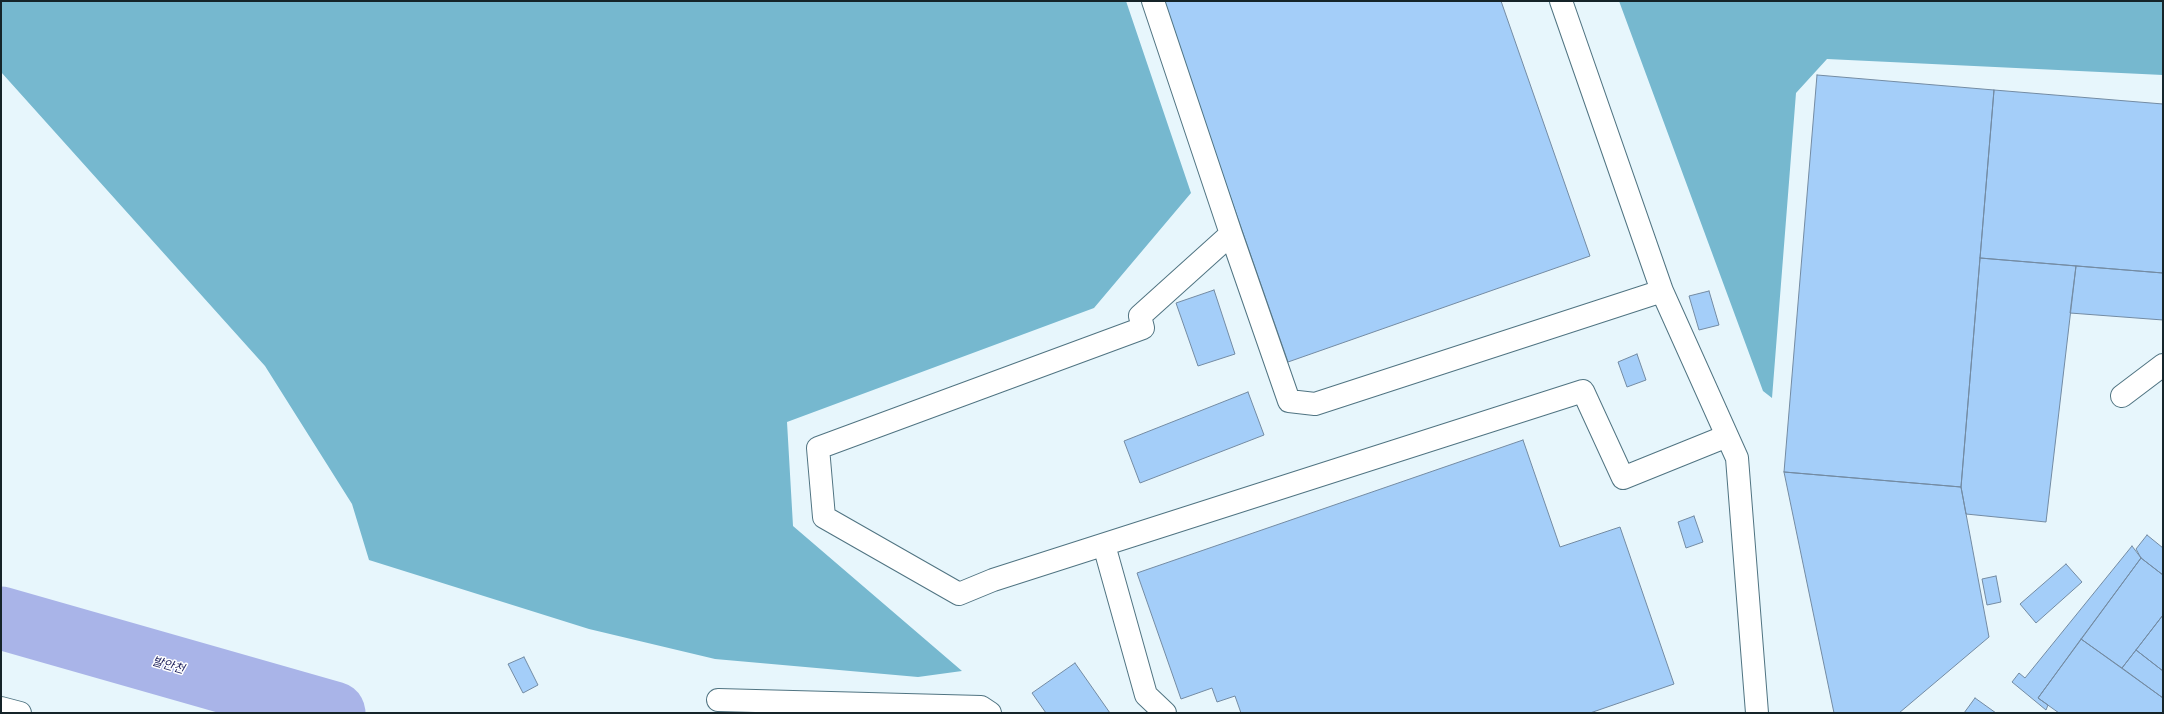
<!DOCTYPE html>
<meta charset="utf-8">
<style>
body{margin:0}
#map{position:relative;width:2164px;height:714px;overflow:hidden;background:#e7f6fc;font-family:"DM Sans",sans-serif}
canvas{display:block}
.frame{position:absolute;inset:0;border:2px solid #152429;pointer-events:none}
</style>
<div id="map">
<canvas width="2164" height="714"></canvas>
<div class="frame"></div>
</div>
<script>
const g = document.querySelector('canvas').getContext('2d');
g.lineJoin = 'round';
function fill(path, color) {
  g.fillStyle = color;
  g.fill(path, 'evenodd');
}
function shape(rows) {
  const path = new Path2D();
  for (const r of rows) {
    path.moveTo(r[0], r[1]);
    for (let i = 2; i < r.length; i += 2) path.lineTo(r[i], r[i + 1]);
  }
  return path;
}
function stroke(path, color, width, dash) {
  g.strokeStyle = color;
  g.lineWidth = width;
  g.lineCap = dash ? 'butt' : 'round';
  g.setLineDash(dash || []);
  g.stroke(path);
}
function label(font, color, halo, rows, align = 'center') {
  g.font = font + ' "DM Sans","Noto Sans KR",sans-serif';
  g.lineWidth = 3;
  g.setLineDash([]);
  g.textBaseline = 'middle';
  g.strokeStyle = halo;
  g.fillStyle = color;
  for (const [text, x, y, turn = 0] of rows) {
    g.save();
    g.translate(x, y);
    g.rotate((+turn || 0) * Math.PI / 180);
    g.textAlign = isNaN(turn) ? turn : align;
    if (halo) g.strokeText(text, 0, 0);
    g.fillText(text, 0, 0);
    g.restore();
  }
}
const forest = shape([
 [1,1,1126,1,1191,193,1094,308,787,422,793,526,962,671,918,677,715,659,589,629,369,560,352,504,265,366,1,72],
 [1619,1,2163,1,2163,75,1827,59,1796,93,1772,398,1763,391]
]);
const river = shape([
 [1,618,334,713]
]);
const building = shape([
 [1162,1,1501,1,1590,256,1288,362,1162,1],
 [1817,75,1994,90,1961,487,1784,472,1817,75],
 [1994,90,2163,104,2163,273,1980,258,1994,90],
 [1980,258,2076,266,2046,522,1966,514,1961,487,1980,258],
 [2076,266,2163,273,2163,320,2070,313,2076,266],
 [1214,290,1235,354,1198,366,1176,303,1214,290],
 [1709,291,1719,325,1699,330,1689,296,1709,291],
 [1637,354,1646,380,1627,387,1618,362,1637,354],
 [1248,392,1264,435,1140,483,1124,441,1248,392],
 [1523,440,1560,547,1620,527,1674,684,1590,713,1241,713,1235,696,1217,702,1212,688,1181,699,1137,573,1523,440],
 [1784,472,1961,487,1989,637,1899,713,1834,713,1784,472],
 [1694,516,1703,542,1686,548,1678,522,1694,516],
 [2147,535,2163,548,2163,575,2141,558,2136,549,2147,535],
 [2132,546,2141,558,2038,698,2048,705,2046,710,2012,682,2019,673,2025,678,2132,546],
 [2141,558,2163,575,2163,615,2122,668,2081,639,2141,558],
 [2066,564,2082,582,2036,623,2020,604,2066,564],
 [1996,576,2001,602,1987,605,1982,579,1996,576],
 [2163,615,2163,671,2136,650,2163,615],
 [2081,639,2163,698,2163,713,2059,713,2038,698,2081,639],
 [2136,650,2163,671,2163,698,2122,668,2136,650],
 [524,657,538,685,523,693,508,664,524,657],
 [1075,663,1110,713,1046,713,1032,693,1075,663],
 [1975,698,1996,713,1964,713,1975,698]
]);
const minor = shape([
 [1153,1,1231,234,1140,316,1143,328,818,448,824,517,959,594,993,580,1583,391,1623,478,1727,436],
 [1561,1,1662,291],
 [1231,234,1289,401,1315,404,1662,291,1737,458,1757,713],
 [2122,396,2163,365],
 [1104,545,1146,695,1165,713],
 [718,700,981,707,990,713],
 [1,708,20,713]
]);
const waterNames = [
 ["발안천",168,666,16]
];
fill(forest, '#76b8cf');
stroke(river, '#a9b4e8', 63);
fill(building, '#a4cef9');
stroke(building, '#738ba3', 1);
stroke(minor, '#507482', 24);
stroke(minor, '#fff', 22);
label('italic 12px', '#1f225e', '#fff', waterNames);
</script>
